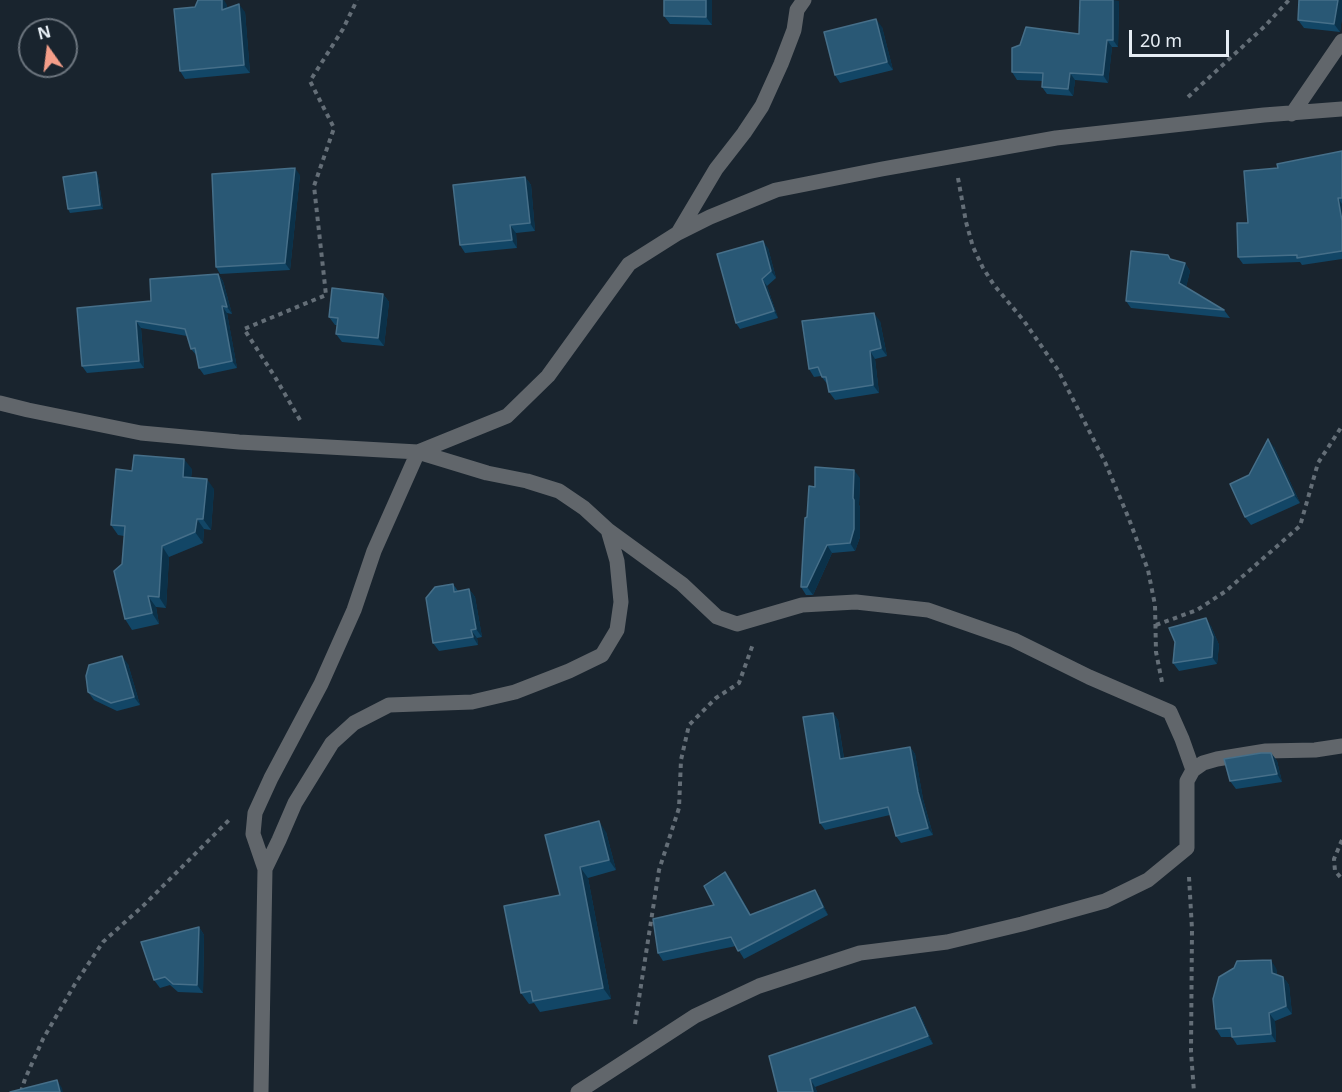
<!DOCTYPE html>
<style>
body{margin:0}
#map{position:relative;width:1342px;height:1092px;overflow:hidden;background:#19242e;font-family:"Noto Sans",sans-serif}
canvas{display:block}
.north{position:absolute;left:18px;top:18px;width:60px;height:60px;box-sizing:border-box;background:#19242e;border:2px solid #6b747d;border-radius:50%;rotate:346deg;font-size:16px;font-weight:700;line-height:24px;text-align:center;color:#e6edf4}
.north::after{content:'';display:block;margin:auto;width:21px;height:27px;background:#f49e89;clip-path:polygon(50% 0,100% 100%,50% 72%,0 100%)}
.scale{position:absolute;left:1129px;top:30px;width:100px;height:27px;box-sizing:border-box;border:3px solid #e6edf4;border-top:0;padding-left:8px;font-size:18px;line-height:21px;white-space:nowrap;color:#e6edf4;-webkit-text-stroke:4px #19242e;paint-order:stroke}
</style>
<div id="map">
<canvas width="1342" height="1092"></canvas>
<div class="north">N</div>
<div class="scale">20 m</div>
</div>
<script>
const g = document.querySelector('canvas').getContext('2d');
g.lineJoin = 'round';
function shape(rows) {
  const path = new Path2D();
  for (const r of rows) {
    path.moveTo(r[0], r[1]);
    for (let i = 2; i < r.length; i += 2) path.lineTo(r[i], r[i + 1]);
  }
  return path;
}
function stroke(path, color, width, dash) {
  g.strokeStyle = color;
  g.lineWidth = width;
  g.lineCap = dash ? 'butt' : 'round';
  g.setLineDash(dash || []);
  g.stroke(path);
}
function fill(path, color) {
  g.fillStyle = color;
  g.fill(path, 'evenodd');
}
const path = shape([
 [1188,97,1265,26,1289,0],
 [958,178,966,222,973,247,983,268,994,285,1024,321,1058,370,1105,462,1129,519,1148,570,1155,605,1156,652,1162,682],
 [300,420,275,377,244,329,326,295,314,186,334,128,310,81,343,29,357,0],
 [1156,625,1197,610,1226,591,1300,526,1318,463,1342,426],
 [1342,840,1334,859,1335,871,1342,879],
 [1189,877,1192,929,1191,1052,1194,1092],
 [635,1024,659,870,679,808,681,760,689,725,716,698,739,683,753,644],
 [21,1092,25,1079,43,1039,75,984,103,942,144,905,229,820]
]);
const street = shape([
 [1292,114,1342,41],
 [678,233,716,169,744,133,762,106,781,64,794,30,797,10,804,0],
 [0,403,28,410,141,433,239,442,418,452,507,416,548,376,629,264,678,233,710,217,776,190,882,169,1056,138,1264,115,1342,109],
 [608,530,682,584,717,617,737,624,802,605,856,602,928,610,1014,640,1089,677,1170,712,1182,739,1193,770],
 [261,1092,265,869,279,840,295,803,332,743,354,723,389,705,472,702,515,692,569,671,602,655,617,630,621,602,617,561,608,530,584,508,559,491,527,481,487,473,418,452,374,551,354,610,321,684,271,778,255,813,253,834,265,869],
 [578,1092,695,1016,759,986,860,953,947,942,1022,924,1105,901,1148,880,1187,848,1187,781,1193,770,1203,763,1217,759,1266,751,1315,750,1342,746]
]);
const wall = shape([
 [664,0,712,0,712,25,670,24,664,16],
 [1342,0,1342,17,1340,32,1304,28,1298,20],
 [1119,1,1118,47,1112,47,1108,83,1075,80,1073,96,1047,94,1042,87,1043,81,1017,80,1012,72,1079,34],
 [227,5,227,8,245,12,250,73,185,79,180,71],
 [882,27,893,70,840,83,835,75],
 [1342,151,1342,259,1302,265,1300,262,1243,264,1238,257,1248,223,1278,168],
 [96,172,98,176,103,209,70,213,68,209],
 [300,175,290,270,220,274,216,267],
 [525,177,531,185,535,231,516,233,517,248,465,253,460,245],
 [768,248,776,278,767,286,778,318,740,329,736,323],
 [1168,255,1171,259,1185,263,1190,271,1186,287,1224,310,1230,318,1131,308,1126,301],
 [218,274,223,281,232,314,227,313,237,368,204,375,199,368,197,356,191,349,187,336,141,328,144,368,87,373,82,366,151,301],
 [383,294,389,302,384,346,342,342,336,334,337,325,335,325,329,317],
 [880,321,887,356,875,359,879,393,835,400,829,392,828,385,821,376,814,377,809,369],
 [1274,447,1300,503,1251,525,1245,517,1249,475],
 [192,469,191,478,214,489,211,530,204,529,203,543,169,557,166,608,156,607,159,624,132,630,125,619,122,564,124,536,118,535,111,525,132,471],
 [860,478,859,505,860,507,860,537,855,551,832,553,813,595,806,595,801,587,807,517,815,487],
 [453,584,458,591,469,589,475,597,482,637,477,638,478,645,439,651,433,643],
 [1211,626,1219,645,1217,664,1179,671,1173,663],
 [128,664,140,705,117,711,94,700,88,692],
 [833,713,838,720,844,758,910,747,915,754,923,799,933,835,901,843,896,836,890,815,825,830,820,823],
 [1271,753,1277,761,1282,782,1236,789,1230,781],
 [606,832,616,870,588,878,611,999,540,1012,534,1003,529,1004,521,993,560,895],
 [731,880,751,915,815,890,820,898,828,915,744,959,736,946,663,961,658,953,714,905],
 [199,927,204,935,203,993,178,992,170,985,160,988,154,980],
 [1276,968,1277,975,1283,977,1289,985,1292,1014,1275,1021,1276,1042,1237,1045,1232,1037,1221,1037,1216,1029],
 [915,1007,920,1014,933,1044,815,1087,817,1092,778,1092]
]);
const shadedWall = shape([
 [222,0,224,0,227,5,228,18,222,10],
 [706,0,712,0,712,25,706,17],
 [1113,0,1119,1,1118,47,1113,40],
 [1338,0,1342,0,1342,17,1340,32,1334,24],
 [239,4,245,12,250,73,244,65],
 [876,19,882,27,893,70,887,62],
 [1107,40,1112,47,1108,83,1103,75],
 [1070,73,1075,80,1073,96,1068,89],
 [295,168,300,175,290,270,285,263],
 [96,172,98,176,103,209,100,205],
 [525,177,531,185,535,231,530,223],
 [1338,198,1342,204,1342,221],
 [510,225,516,233,517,248,512,240],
 [763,241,768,248,776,278,771,271],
 [1185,263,1190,271,1185,291,1179,283],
 [218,274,223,281,232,314,227,307],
 [762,279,767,286,778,318,774,311],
 [383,294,389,302,384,346,378,338],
 [222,306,227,313,237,368,232,361],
 [874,313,880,321,887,356,881,348],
 [136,321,141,328,144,368,139,361],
 [870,351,875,359,879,393,873,385],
 [1268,439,1274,447,1300,503,1294,495],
 [184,459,192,469,190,487,183,477],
 [854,470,860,478,859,505,860,507,860,537,855,551,850,543],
 [207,479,214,489,211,530,203,519],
 [197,519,204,529,203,543,195,532],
 [827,545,832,553,813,595,807,587],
 [162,546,169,557,166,608,159,597],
 [469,589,475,597,482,637,476,629],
 [148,596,156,607,159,624,152,613],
 [1206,618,1211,626,1219,645,1217,664,1212,657],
 [471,630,477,638,478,645,473,637],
 [122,656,128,664,140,705,134,697],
 [833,713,838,720,845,766,840,759],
 [910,747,915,754,923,799,933,835,928,828,918,792],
 [1271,753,1277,761,1282,782,1277,774],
 [599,821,606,832,616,870,609,860],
 [580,867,588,878,611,999,603,988],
 [725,872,731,880,756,923,750,915],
 [815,890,820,898,828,915,823,907],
 [199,927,204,935,203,993,197,985],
 [1271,960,1276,968,1278,981,1272,973],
 [1283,977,1289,985,1292,1014,1286,1006],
 [915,1007,920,1014,933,1044,928,1036],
 [1269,1013,1275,1021,1276,1042,1271,1034],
 [810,1079,815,1087,817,1092,813,1092],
 [57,1080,62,1088,63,1092,60,1092]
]);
const building = shape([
 [198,0,222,0,222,10,239,4,244,65,180,71,174,9,195,7,198,0],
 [664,0,706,0,706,17,664,16,664,0],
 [1080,0,1113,0,1113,40,1107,40,1103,75,1070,73,1068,89,1042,87,1043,73,1012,72,1012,48,1020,45,1026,27,1079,34,1080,0],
 [1299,0,1338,0,1334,24,1298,20,1299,0],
 [876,19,887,62,835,75,824,32,876,19],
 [1342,151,1342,198,1338,198,1342,221,1342,251,1297,258,1297,255,1238,257,1237,223,1248,223,1244,171,1278,168,1277,164,1342,151],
 [295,168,285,263,216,267,212,174,295,168],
 [96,172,100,205,68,209,63,177,96,172],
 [525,177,530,223,510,225,512,240,460,245,453,185,525,177],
 [763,241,771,271,762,279,774,311,736,323,717,254,763,241],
 [1131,251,1168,255,1170,259,1185,263,1179,283,1224,310,1126,301,1131,251],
 [218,274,227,307,222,306,232,361,199,368,195,348,191,349,185,329,136,321,139,361,82,366,77,308,151,301,150,279,218,274],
 [332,288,383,294,378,338,336,334,338,318,329,317,332,288],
 [874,313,881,348,870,351,873,385,829,392,826,377,822,377,818,367,809,369,802,321,874,313],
 [1268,439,1294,495,1245,517,1230,484,1249,475,1268,439],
 [134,455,184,459,183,477,207,479,203,519,197,519,195,532,162,546,159,597,148,596,152,613,125,619,114,571,122,564,125,526,111,525,116,469,132,471,134,455],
 [815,467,854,470,853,498,854,500,854,529,850,543,827,545,807,587,801,587,805,518,807,517,809,486,815,487,815,467],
 [453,584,454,592,469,589,476,629,471,630,473,637,433,643,426,598,435,587,453,584],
 [1206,618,1213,637,1212,657,1173,663,1175,642,1169,628,1206,618],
 [122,656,134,697,111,703,88,692,86,676,89,665,122,656],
 [833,713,840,759,910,747,918,792,928,828,896,836,888,807,820,823,803,717,833,713],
 [1261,753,1271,753,1277,774,1230,781,1224,759,1261,753],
 [599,821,609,860,580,867,603,988,533,1001,531,991,521,993,504,906,560,895,545,835,599,821],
 [725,872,750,915,815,890,823,907,738,951,731,937,658,953,653,919,714,905,704,886,725,872],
 [199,927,197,985,173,984,165,977,154,980,141,942,199,927],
 [1271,960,1272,973,1283,977,1286,1006,1269,1013,1271,1034,1232,1037,1231,1028,1216,1029,1213,999,1219,977,1234,968,1237,961,1271,960],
 [915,1007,928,1036,810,1079,813,1092,778,1092,769,1056,915,1007],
 [57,1080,60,1092,10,1092,57,1080]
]);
stroke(path, '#646e77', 4, [4.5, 4.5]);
stroke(street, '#61666b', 15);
fill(wall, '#124666');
fill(shadedWall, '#0b3149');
fill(building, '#295875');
stroke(building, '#466f89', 1.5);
</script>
